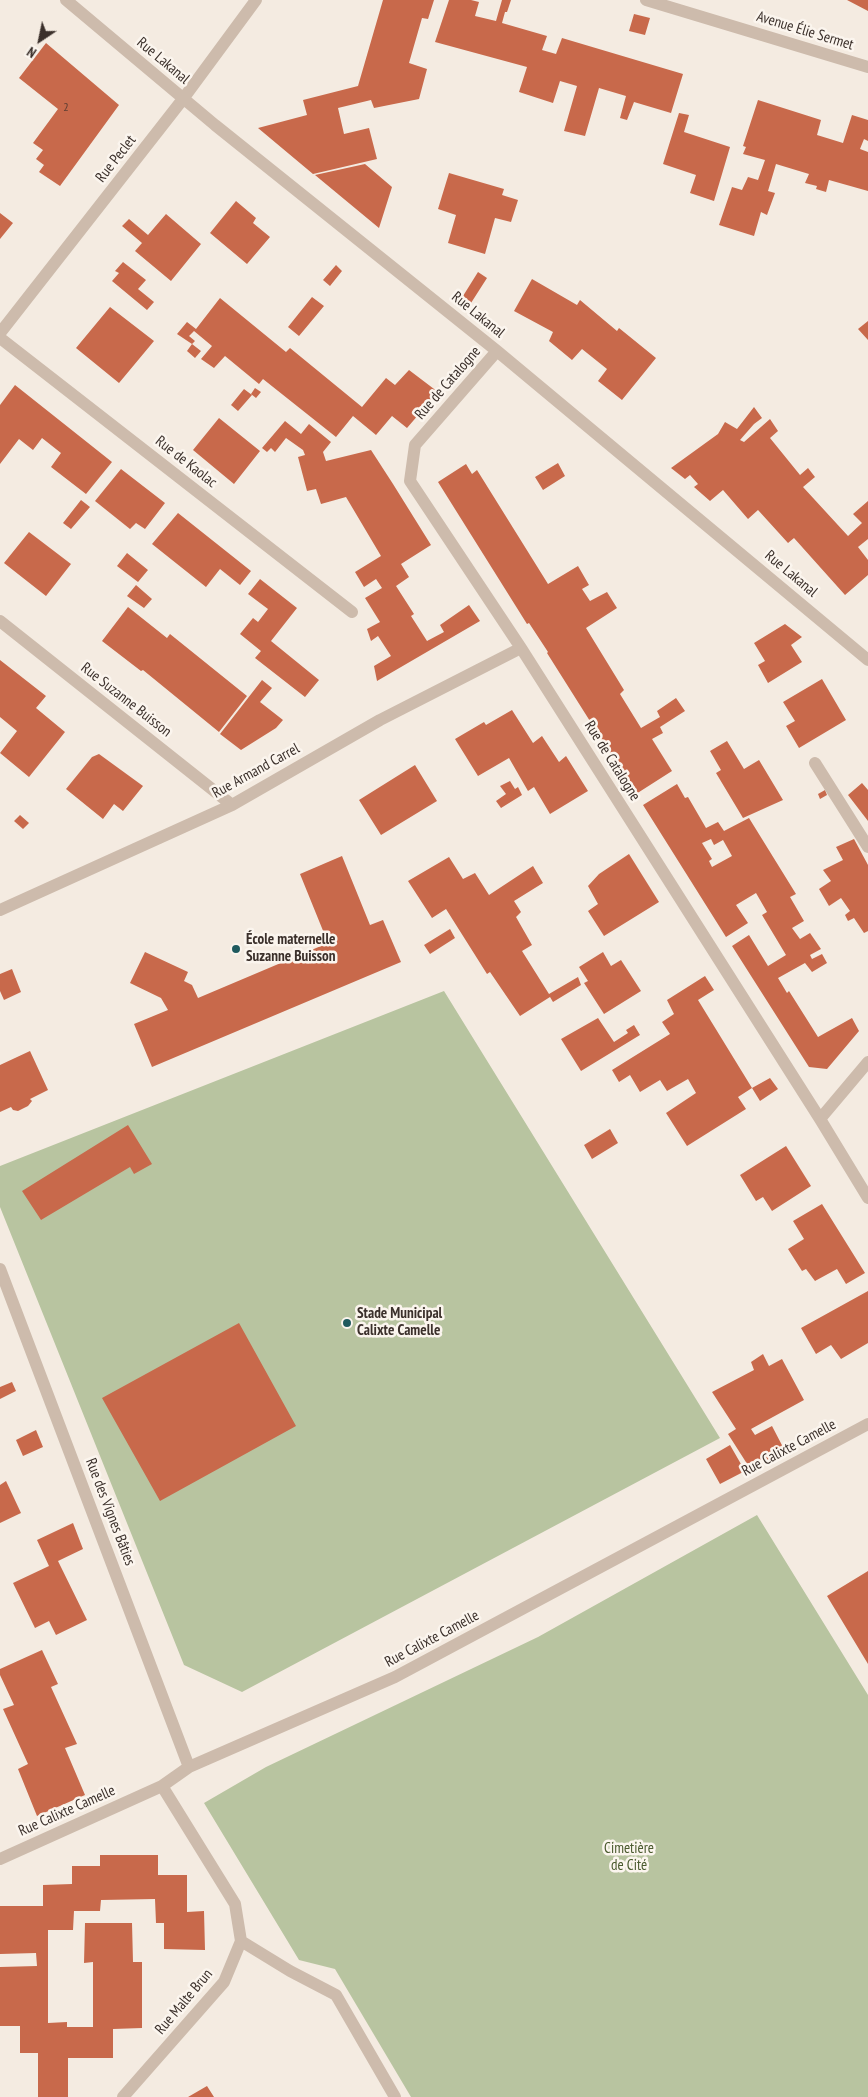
<!DOCTYPE html>
<meta charset="utf-8">
<style>
body{margin:0}
#map{position:relative;width:868px;height:2097px;overflow:hidden;background:#f4ebe1;font-family:"PT Sans Narrow",sans-serif}
canvas{display:block}
.north{position:absolute;left:15px;top:15px;width:50px;height:50px;-webkit-text-stroke:4px #fbf5ee;paint-order:stroke;rotate:214deg;font-size:14px;font-weight:700;line-height:20px;text-align:center;color:#3b302b}
.north::after{content:'';display:block;margin:auto;width:18px;height:22px;background:#3b302b;clip-path:polygon(50% 0,100% 100%,50% 72%,0 100%)}
</style>
<div id="map">
<canvas width="868" height="2097"></canvas>
<div class="north">N</div>
</div>
<script>
const g = document.querySelector('canvas').getContext('2d');
g.lineJoin = 'round';
function fill(path, color) {
  g.fillStyle = color;
  g.fill(path, 'evenodd');
}
function shape(rows) {
  const path = new Path2D();
  for (const r of rows) {
    path.moveTo(r[0], r[1]);
    for (let i = 2; i < r.length; i += 2) path.lineTo(r[i], r[i + 1]);
  }
  return path;
}
function stroke(path, color, width, dash) {
  g.strokeStyle = color;
  g.lineWidth = width;
  g.lineCap = dash ? 'butt' : 'round';
  g.setLineDash(dash || []);
  g.stroke(path);
}
function label(font, color, halo, rows, align = 'center') {
  g.font = font + ' "PT Sans Narrow",sans-serif';
  g.lineWidth = 5;
  g.setLineDash([]);
  g.textBaseline = 'middle';
  g.strokeStyle = halo;
  g.fillStyle = color;
  for (const [text, x, y, turn = 0] of rows) {
    g.save();
    g.translate(x, y);
    g.rotate((+turn || 0) * Math.PI / 180);
    g.textAlign = isNaN(turn) ? turn : align;
    if (halo) g.strokeText(text, 0, 0);
    g.fillText(text, 0, 0);
    g.restore();
  }
}
const green = shape([
 [444,991,720,1438,242,1692,184,1665,0,1207,0,1166],
 [757,1515,868,1695,868,2097,411,2097,335,1969,299,1960,204,1803,266,1767,538,1637]
]);
const building = shape([
 [383,0,434,0,428,19,422,18,409,63,427,69,419,99,374,108,371,100,338,108,344,134,369,128,377,159,313,174,258,128,307,115,303,100,358,86],
 [449,0,471,0,479,2,475,16,496,21,502,0,511,0,507,12,505,12,502,23,547,36,542,50,556,54,562,38,683,74,671,113,634,102,627,120,620,118,626,96,599,88,585,136,564,131,577,86,560,81,553,103,519,92,527,67,435,42],
 [847,0,868,0,868,11],
 [634,14,650,18,645,35,629,31],
 [46,43,119,105,60,186,39,172,44,165,36,159,43,150,33,143,58,109,19,78],
 [758,100,821,120,817,135,843,143,852,115,868,120,868,141,864,139,860,149,868,152,868,191,829,180,826,192,816,189,817,186,805,183,809,174,776,164,768,191,775,193,767,215,761,212,754,236,719,225,732,187,742,190,748,177,758,180,765,160,743,154,746,147,743,146],
 [679,113,689,115,684,132,730,147,714,201,690,193,696,175,663,164],
 [365,164,392,187,379,228,315,175],
 [449,173,504,189,502,195,518,200,511,222,495,218,485,254,448,243,456,215,438,209],
 [236,201,256,218,253,223,270,237,247,264,210,233],
 [0,213,13,223,0,239],
 [166,214,201,244,171,281,135,251,142,243,122,226,129,219,148,235],
 [123,262,146,280,138,289,154,302,147,310,112,281,119,273,115,271],
 [336,265,342,271,330,286,323,280],
 [478,272,487,278,471,303,463,296],
 [532,279,577,305,580,300,617,331,619,328,656,358,622,400,598,381,607,369,582,349,572,360,549,341,553,332,514,311],
 [312,297,324,306,299,336,288,327],
 [220,298,286,352,290,348,362,407,386,378,395,385,409,370,438,392,407,428,392,416,376,435,353,416,336,437,263,379,259,384,225,356,214,368,201,359,212,346,194,331,189,336,195,341,192,344,201,351,195,358,187,351,192,344,177,334,187,322,196,329],
 [110,307,154,341,119,383,76,348],
 [868,321,868,340,858,329],
 [15,385,112,462,86,494,51,467,61,453,42,438,33,450,19,439,0,464,0,405],
 [255,388,261,392,256,398,251,394],
 [244,389,252,395,238,411,231,405],
 [754,407,762,418,754,424,740,440,744,442,770,419,778,431,770,438,800,475,808,468,815,477,803,487,848,536,862,523,853,514,868,501,868,539,858,547,868,560,868,575,845,595,794,538,788,543,758,510,748,519,723,490,710,501,694,487,698,484,690,475,685,479,671,468,718,434,725,422,737,429],
 [219,418,260,451,234,484,193,450],
 [285,421,301,434,309,424,331,442,323,452,326,461,371,450,393,484,431,545,401,564,409,577,396,586,414,614,411,616,427,641,444,632,440,625,469,605,480,621,377,681,374,666,391,656,378,636,371,641,367,629,380,622,365,598,382,588,376,579,364,587,355,572,381,556,346,497,321,504,316,489,307,491,298,457,305,455,303,450,286,438,275,452,271,448,267,452,262,448],
 [558,463,565,476,543,490,535,477],
 [466,464,472,474,477,470,548,584,578,566,589,585,582,589,590,601,607,592,617,608,586,628,624,690,620,694,641,728,660,717,657,711,676,698,685,711,660,727,663,733,652,739,672,771,636,794,547,653,548,652,529,623,527,624,438,482],
 [121,469,165,503,145,529,136,523,130,529,95,501],
 [81,500,90,507,71,529,63,523],
 [178,513,251,571,240,585,220,569,206,587,152,544],
 [29,532,71,564,46,596,4,563],
 [127,553,148,570,138,582,117,566],
 [260,579,297,608,271,641,319,680,305,697,255,658,261,651,240,634,253,618,258,622,268,609,248,594],
 [136,585,152,599,144,608,127,596],
 [128,607,167,638,170,634,247,696,219,732,143,670,141,671,102,641],
 [785,624,802,637,791,645,802,662,768,683,758,665,765,661,754,643],
 [0,660,46,696,36,708,65,732,29,777,0,753,17,731,0,717],
 [822,679,846,720,799,748,786,726,795,721,783,702],
 [262,680,272,688,260,702,283,720,276,728,241,750,220,734],
 [512,710,533,743,542,736,559,762,566,756,588,791,550,814,534,787,528,791,509,758,478,776,455,739,484,722,486,725],
 [727,741,744,769,759,760,783,800,743,818,716,773,721,770,710,751],
 [99,754,143,786,123,811,114,804,103,819,66,789,92,757],
 [415,765,437,801,381,835,359,800],
 [510,781,515,789,518,787,522,795,501,808,496,801,506,794,500,786],
 [862,783,868,790,868,821,848,795],
 [677,784,685,798,688,797,706,828,718,822,724,831,749,818,796,894,790,897,804,921,792,928,800,939,810,933,821,949,810,955,812,959,822,954,827,963,812,972,805,963,778,978,787,993,789,991,818,1037,852,1018,859,1031,827,1069,809,1067,732,946,749,935,768,966,786,955,762,915,767,912,756,893,736,905,748,923,726,937,643,805],
 [711,839,714,845,723,840,732,856,712,867,709,861,712,859,702,843],
 [825,790,827,795,820,799,818,794],
 [20,815,29,823,23,829,14,821],
 [854,839,868,865,868,931,864,933,854,918,848,921,845,915,850,911,841,898,829,906,819,889,831,881,823,870,843,860,836,847],
 [629,854,659,902,604,936,588,911,598,904,588,886,599,874],
 [342,856,370,925,383,920,401,962,152,1067,134,1024,168,1010,161,998,130,983,145,952,188,972,184,981,192,985,198,998,328,943,300,874],
 [449,857,463,879,475,873,489,895,533,866,543,883,514,901,521,912,516,917,532,945,522,951,549,994,578,977,581,985,553,1002,550,997,520,1016,490,972,487,974,446,909,432,918,408,881],
 [450,929,455,938,430,954,424,945],
 [603,952,611,966,621,960,641,991,604,1014,584,983,588,981,579,967],
 [12,969,21,992,4,1000,0,991,0,974],
 [705,976,714,990,698,1000,752,1088,770,1078,778,1089,760,1101,752,1088,738,1097,746,1109,687,1146,666,1113,696,1093,688,1079,667,1091,660,1080,640,1092,630,1075,619,1082,612,1070,670,1034,662,1022,674,1014,667,1000],
 [598,1018,614,1042,628,1033,626,1030,634,1025,640,1035,581,1071,561,1039],
 [30,1051,48,1090,30,1099,32,1101,28,1106,18,1111,13,1110,11,1107,0,1112,0,1065],
 [128,1125,152,1164,134,1174,130,1167,41,1220,22,1191],
 [610,1129,618,1143,592,1159,584,1145],
 [786,1146,811,1186,772,1211,763,1197,756,1201,740,1175],
 [822,1204,865,1273,846,1284,837,1269,815,1281,806,1269,802,1271,788,1249,804,1239,793,1221],
 [868,1291,868,1343,841,1359,831,1345,816,1354,801,1328],
 [239,1323,296,1426,160,1501,102,1398],
 [763,1354,769,1366,782,1359,804,1400,751,1429,755,1435,772,1426,785,1451,751,1470,728,1434,736,1429,712,1392,754,1370,751,1362],
 [12,1382,16,1391,0,1399,0,1387],
 [36,1430,43,1447,23,1456,16,1440],
 [730,1445,745,1471,720,1484,706,1459],
 [6,1481,21,1513,0,1523,0,1485],
 [73,1523,83,1549,58,1561,87,1620,56,1635,49,1621,35,1628,13,1583,49,1566,37,1540],
 [868,1571,868,1664,827,1596],
 [42,1650,58,1684,51,1687,77,1744,65,1748,85,1795,37,1816,18,1769,28,1764,3,1709,14,1705,0,1675,0,1669],
 [100,1855,158,1855,158,1875,187,1875,187,1912,204,1911,205,1950,164,1949,164,1923,156,1923,155,1899,101,1900,100,1911,74,1911,73,1930,48,1930,48,2023,67,2022,67,2027,93,2027,93,1962,84,1963,85,1923,132,1923,133,1962,142,1962,142,2028,113,2029,113,2058,68,2058,68,2097,38,2097,38,2053,20,2053,20,2026,0,2026,0,1967,37,1966,36,1953,0,1954,0,1906,43,1906,43,1885,72,1884,72,1866,100,1866],
 [207,2086,214,2097,188,2097]
]);
const minor = shape([
 [66,0,215,125,497,351,868,660],
 [646,0,868,67],
 [0,333,183,99,256,0],
 [0,338,352,612],
 [497,351,415,445,410,481,521,648,820,1119,868,1198],
 [0,621,232,805],
 [815,763,868,847],
 [0,910,232,805,380,720,521,648],
 [820,1119,868,1062],
 [0,1269,189,1767],
 [0,1859,162,1786,189,1767,395,1677,868,1424],
 [241,1941,290,1971,336,1995,395,2097],
 [123,2097,224,1982,241,1941,235,1904,162,1786]
]);
const markers = [
 [236,949,5,"#1f5a5e"],
 [347,1323,5,"#1f5a5e"]
];
const numberNames = [
 ["2",66,108]
];
const streetNames = [
 ["Avenue Élie Sermet",805,31,17],
 ["Rue Lakanal",163,61,40],
 ["Rue Peclet",116,159,-52],
 ["Rue Lakanal",478,315,39],
 ["Rue de Catalogne",448,383,-49],
 ["Rue de Kaolac",186,462,38],
 ["Rue Lakanal",791,574,40],
 ["Rue Suzanne Buisson",126,700,38],
 ["Rue de Catalogne",612,761,58],
 ["Rue Armand Carrel",256,771,-29],
 ["Rue Calixte Camelle",789,1448,-28],
 ["Rue des Vignes Bâties",110,1512,69],
 ["Rue Calixte Camelle",432,1639,-28],
 ["Rue Calixte Camelle",67,1811,-24],
 ["Rue Malte Brun",184,2002,-50]
];
const poiNames = [
 ["École maternelle",246,940],
 ["Suzanne Buisson",246,957],
 ["Stade Municipal",357,1314],
 ["Calixte Camelle",357,1331]
];
const parkNames = [
 ["Cimetière",629,1849],
 ["de Cité",629,1866]
];
fill(green, '#b8c4a0');
fill(building, '#c8694b');
stroke(minor, '#cdbbac', 12);
for (const [x, y, r, color] of markers) {
  const dot = new Path2D();
  dot.arc(x, y, r, 0, 2 * Math.PI);
  g.fillStyle = color;
  g.fill(dot);
  stroke(dot, '#fbf5ee', 2);
}
label('12px', '#5e3e33', null, numberNames);
label('15px', '#3b302b', '#fbf5ee', streetNames);
label('bold 15px', '#3b302b', '#fbf5ee', poiNames, 'left');
label('15px', '#4a5a2e', '#fbf5ee', parkNames);
</script>
